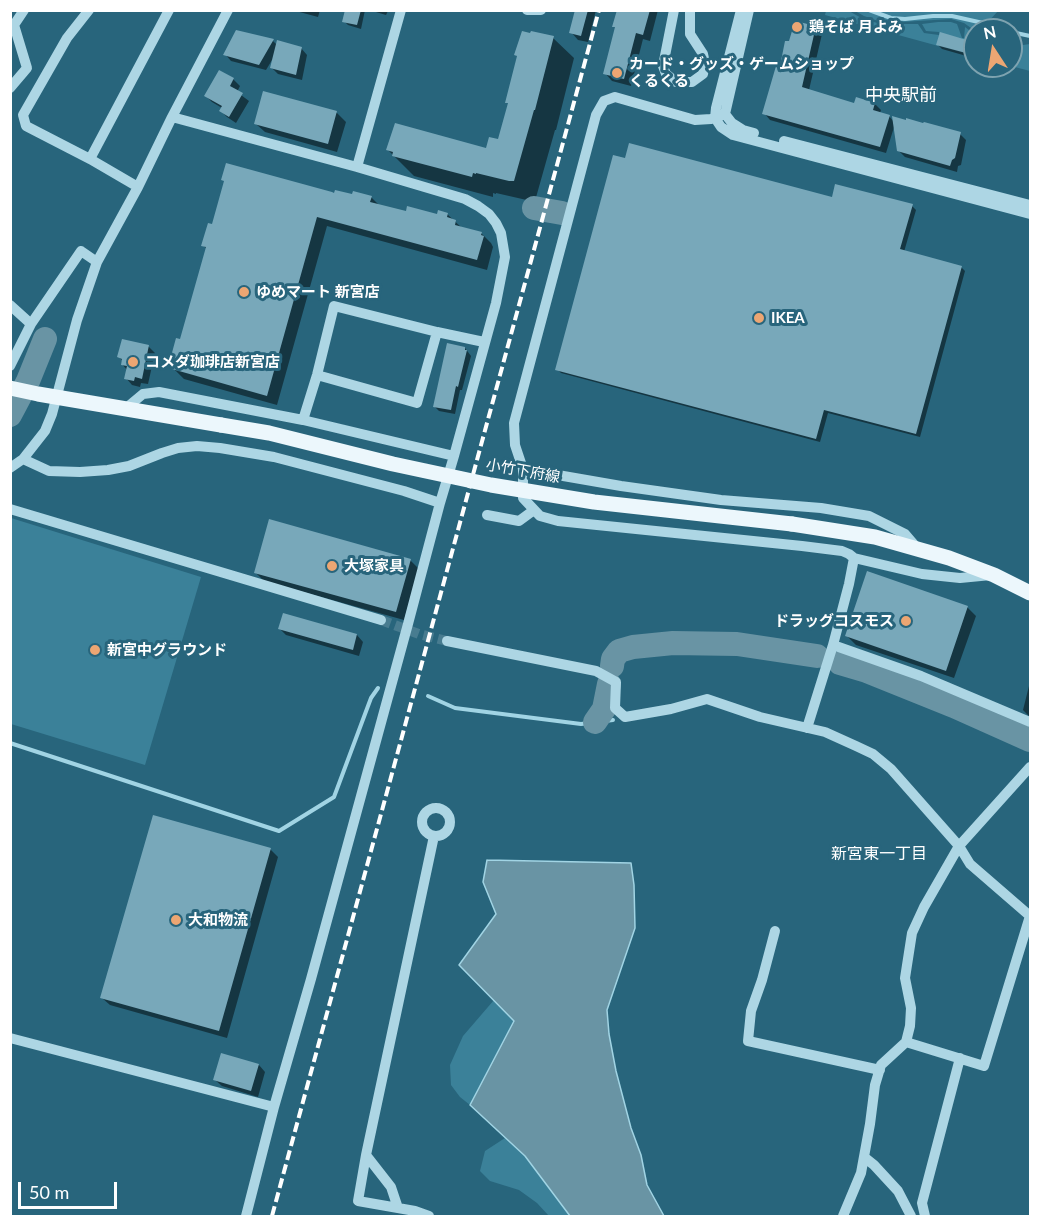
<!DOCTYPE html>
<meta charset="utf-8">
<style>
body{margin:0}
#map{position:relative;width:1041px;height:1227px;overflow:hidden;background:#28657c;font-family:Lato,sans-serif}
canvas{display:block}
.frame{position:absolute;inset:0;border:12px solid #fff;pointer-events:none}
.north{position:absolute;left:963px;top:18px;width:60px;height:60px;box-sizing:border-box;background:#28657c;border:2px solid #7ea3b0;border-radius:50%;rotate:348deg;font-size:16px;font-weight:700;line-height:24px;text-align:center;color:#fff}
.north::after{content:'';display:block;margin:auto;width:21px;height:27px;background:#eca673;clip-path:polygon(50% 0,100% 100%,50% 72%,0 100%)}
.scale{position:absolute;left:18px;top:1182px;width:99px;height:27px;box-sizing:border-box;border:3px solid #fff;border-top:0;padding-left:8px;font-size:18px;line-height:21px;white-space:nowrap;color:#fff;-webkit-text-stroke:4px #28657c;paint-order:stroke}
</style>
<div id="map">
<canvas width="1041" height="1227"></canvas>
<div class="frame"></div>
<div class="north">N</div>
<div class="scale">50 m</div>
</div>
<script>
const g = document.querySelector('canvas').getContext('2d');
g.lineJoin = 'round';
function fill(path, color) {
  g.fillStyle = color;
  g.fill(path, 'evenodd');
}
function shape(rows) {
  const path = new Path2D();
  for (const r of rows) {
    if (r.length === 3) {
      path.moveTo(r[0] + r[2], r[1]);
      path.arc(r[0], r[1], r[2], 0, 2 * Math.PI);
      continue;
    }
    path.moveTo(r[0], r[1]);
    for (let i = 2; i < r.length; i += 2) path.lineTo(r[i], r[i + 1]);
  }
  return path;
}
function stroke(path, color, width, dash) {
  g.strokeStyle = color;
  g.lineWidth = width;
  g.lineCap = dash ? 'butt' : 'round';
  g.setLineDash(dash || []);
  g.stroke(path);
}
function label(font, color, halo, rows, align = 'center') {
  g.font = font + ' Lato,"Noto Sans JP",sans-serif';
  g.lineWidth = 6;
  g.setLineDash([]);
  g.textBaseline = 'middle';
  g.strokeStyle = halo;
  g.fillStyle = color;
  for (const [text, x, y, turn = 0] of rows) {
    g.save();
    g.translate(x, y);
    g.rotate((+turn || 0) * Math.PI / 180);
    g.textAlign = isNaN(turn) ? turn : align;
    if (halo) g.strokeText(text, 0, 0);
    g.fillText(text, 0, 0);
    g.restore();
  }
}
const green = shape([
 [826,11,849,11,863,19,881,24,918,24,924,33,939,35,939,32,926,31,922,24,938,22,951,22,957,24,962,38,964,38,965,27,969,30,975,45,975,56,825,15],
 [855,11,998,11,987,23,988,30,975,30,975,35,971,28,964,23,951,19,901,22,881,22,864,16],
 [1030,44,1030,71,1011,66,1011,52,1023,45],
 [11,518,201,577,145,765,11,724],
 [494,1000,514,1020,470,1105,460,1097,451,1085,450,1065,463,1036],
 [505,1138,525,1156,570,1216,549,1216,537,1203,519,1190,490,1181,480,1171,485,1151]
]);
const water = shape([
 [487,860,631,863,634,885,635,928,607,1010,609,1034,616,1071,631,1128,641,1155,647,1185,664,1216,570,1216,525,1156,470,1105,514,1021,459,965,496,914,483,882,487,860]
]);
const shadow = shape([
 [292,10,320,10,318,17],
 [347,10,365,10,361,29,348,25,344,21],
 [369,10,392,10,392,12,388,11,386,15],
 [576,10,596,10,588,42,578,40,571,32],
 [618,10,658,10,650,41,643,39,631,86,612,81,605,73,616,28,614,26],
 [815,28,822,34,809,90,855,105,875,104,881,110,880,113,889,116,894,122,960,134,966,140,961,165,958,166,957,172,905,157,898,150,895,124,886,153,770,120,764,113,781,68],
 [553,38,574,58,556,130,555,130,535,201,531,201,496,193,496,194,493,193,493,197,414,176,388,150,487,150,499,141,509,104,507,102,518,57,516,55],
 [273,41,277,45,301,48,307,55,302,80,278,74,271,67,273,60,272,60,266,70,231,61,225,54],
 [969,42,973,46,970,57,942,49,938,45],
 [220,72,233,79,240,86,237,92,249,101,236,123,227,117,221,111,222,108,212,102,206,96],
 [264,93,337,113,346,122,337,152,265,132,256,124],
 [331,194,371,197,380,206,407,213,438,216,447,214,462,228,481,233,491,243,493,247,487,270,327,226,277,405,184,379,174,369,175,364,171,360,181,340,207,249,203,245,213,226],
 [912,206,916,210,904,252,961,267,965,271,920,437,828,413,820,442,561,373,557,369],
 [123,341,149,347,155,353,148,384,141,383,140,387,132,385,126,378,127,370,122,364,123,361,119,357],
 [465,348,471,356,462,390,460,390,455,414,439,411,435,407],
 [410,560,419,569,404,620,264,581,255,572],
 [967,607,976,616,954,678,856,645,847,636],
 [280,629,357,635,363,642,359,656,286,635],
 [1030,682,1030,717,1023,710],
 [270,849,278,857,227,1038,110,1005,102,998],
 [259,1065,265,1072,258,1097,222,1086,215,1080]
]);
const stream = shape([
 [869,10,891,18,905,19,933,16,952,16,983,23],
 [1016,33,1030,36],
 [428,696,455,708,581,724,613,720],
 [10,743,279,831,334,797,371,698,378,688]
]);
const river = shape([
 [534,208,562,213],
 [10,415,28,381,45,339],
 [840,663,867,671,954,706,1030,740],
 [612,666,613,659,619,651,633,647,673,643,737,644,817,656],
 [595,722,604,709,609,684]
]);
const building = shape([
 [345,10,361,10,357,25,342,22],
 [575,10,588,10,581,36,569,33],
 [617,10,650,10,643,35,636,33,624,79,603,74,615,27,612,27],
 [795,21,816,26,802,87,854,103,856,97,875,103,873,110,890,115,880,147,762,114,776,66,780,66,785,41,789,41],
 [236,30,274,39,259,65,223,55],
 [522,31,530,33,531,31,554,36,535,110,534,110,514,181,509,181,476,173,476,174,473,173,472,177,392,156,393,152,386,150,395,123,486,148,489,137,498,139,508,103,505,103,517,56,514,55],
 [940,32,970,41,966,53,936,45],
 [277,40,302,47,296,75,270,68],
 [219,70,234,78,230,86,243,93,229,117,219,111,222,106,204,96],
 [263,91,337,111,328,144,254,124],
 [892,116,906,120,906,118,923,123,924,122,961,132,955,158,952,160,950,166,897,151],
 [629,143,832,197,835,184,913,204,900,249,962,266,916,434,824,410,816,439,555,370,613,155,625,158],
 [226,163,332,192,334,193,335,190,352,194,353,191,372,196,370,202,406,211,407,206,437,214,438,210,448,213,447,217,456,220,455,225,482,232,481,235,484,236,477,260,317,217,267,396,172,369,174,362,170,360,176,338,180,339,206,247,201,246,208,223,212,224,224,181,221,180],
 [122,339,149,345,142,379,135,377,134,381,124,379,127,366,121,365,122,359,117,357],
 [447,343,465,347,465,350,467,350,458,387,456,386,451,410,433,407],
 [269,519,411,559,396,612,254,573],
 [867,571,968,606,946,671,845,636],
 [283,613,357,634,353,650,278,629],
 [153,815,271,848,219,1031,100,998],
 [221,1053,259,1064,251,1091,213,1080]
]);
const minorTunnel = shape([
 [381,620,419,634,447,641]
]);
const minor = shape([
 [89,10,67,38,23,115,26,126,90,159,138,187],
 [527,10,541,10],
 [674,10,663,66,666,74,676,82,692,82,703,74,705,63,703,54,690,34,690,10],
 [741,10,716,108,715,118,721,127,733,135,1030,214],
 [10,88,27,68,14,25,24,10],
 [725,114,711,119,695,120,615,97,604,101,596,115,514,423,515,445,523,469,523,498,540,516,558,521,802,546,842,551,849,554,854,558,922,574,960,578,991,575],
 [725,114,732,123,743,130,754,133],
 [725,114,749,10],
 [172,117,357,167,465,199,478,206,489,214,496,223,501,233,505,257,496,303,454,456,440,503,408,624,311,979,274,1107,246,1216],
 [784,141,1030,205],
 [90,159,169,10],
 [357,167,401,10],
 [10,305,31,324],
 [10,366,31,324,81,251,97,262],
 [317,375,417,403,437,332],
 [125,409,143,394,159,392,303,420,454,456],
 [303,420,317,375,334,306,437,332,484,342],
 [23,459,49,471,80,472,108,470,129,466,162,453,178,448,197,446,220,448,274,457,404,491,440,503],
 [10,468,23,459,45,431,52,414,77,320,97,262,138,187,172,117,228,10],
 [523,469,621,486,721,500,821,508,869,516,905,534,917,548],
 [10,509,381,620],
 [487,515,519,521,534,510],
 [447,641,596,671,616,682,615,708,625,717,671,709,707,699,760,717,825,732,856,746,873,754,891,769,959,846,970,864,1030,916],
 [833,645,921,676,1030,722],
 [807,728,833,645,849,584,854,558],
 [436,822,14],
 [775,931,762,980,751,1011,748,1041,880,1070],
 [10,1038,274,1107],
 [906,1042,984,1066,1030,916],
 [366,1155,391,1187,398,1208],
 [864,1157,874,1165,898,1191,911,1216],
 [429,1216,415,1211,358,1201,366,1155,434,836],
 [843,1216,861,1173,870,1124,875,1085,881,1065,906,1042,910,1026,911,1008,905,978,912,933,924,907,959,846,1030,767],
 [925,1216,922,1203,960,1058]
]);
const major = shape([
 [10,388,38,394,221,425],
 [792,524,875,537,949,558,994,575,1030,593]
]);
const rail = shape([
 [272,1216,599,10]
]);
const majorBridge = shape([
 [221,425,269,433,393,464,491,485,594,502,792,524]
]);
const markers = [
 [797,27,6,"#eca673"],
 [617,73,6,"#eca673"],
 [244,292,6,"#eca673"],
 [759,318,6,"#eca673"],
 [133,362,6,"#eca673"],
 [332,566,6,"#eca673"],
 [906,621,6,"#eca673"],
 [95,650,6,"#eca673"],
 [176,920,6,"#eca673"]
];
const poiNames = [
 ["鶏そば 月よみ",809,27],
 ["カード・グッズ・ゲームショップ",629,64],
 ["くるくる",629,81],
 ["ゆめマート 新宮店",256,292],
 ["IKEA",771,318],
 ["コメダ珈琲店新宮店",145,362],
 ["大塚家具",344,566],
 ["ドラッグコスモス",894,621,"right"],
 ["新宮中グラウンド",107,650],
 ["大和物流",188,920]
];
const streetNames = [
 ["小竹下府線",523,471,10]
];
const neighbourhoodNames = [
 ["新宮東一丁目",879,854]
];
const quarterNames = [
 ["中央駅前",901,95]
];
fill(green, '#3b8199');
fill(water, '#6994a4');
stroke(water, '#a1d4e4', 1.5);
fill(shadow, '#0007');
stroke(stream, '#a1d4e4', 4);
stroke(river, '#6994a4', 24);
fill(building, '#78a8ba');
stroke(minorTunnel, '#487c90', 10, [10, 5]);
stroke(minor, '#add6e4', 10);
stroke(major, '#ecf7fc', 15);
stroke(rail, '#fff', 4, [10, 4.5]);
stroke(majorBridge, '#ecf7fc', 15);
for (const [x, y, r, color] of markers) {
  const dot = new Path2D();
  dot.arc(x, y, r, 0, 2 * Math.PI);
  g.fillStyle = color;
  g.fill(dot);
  stroke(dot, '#28657c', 2);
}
label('bold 15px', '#fff', '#28657c', poiNames, 'left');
label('15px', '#fff', '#28657c', streetNames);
label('16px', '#fff', '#28657c', neighbourhoodNames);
label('18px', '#fff', '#28657c', quarterNames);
</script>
